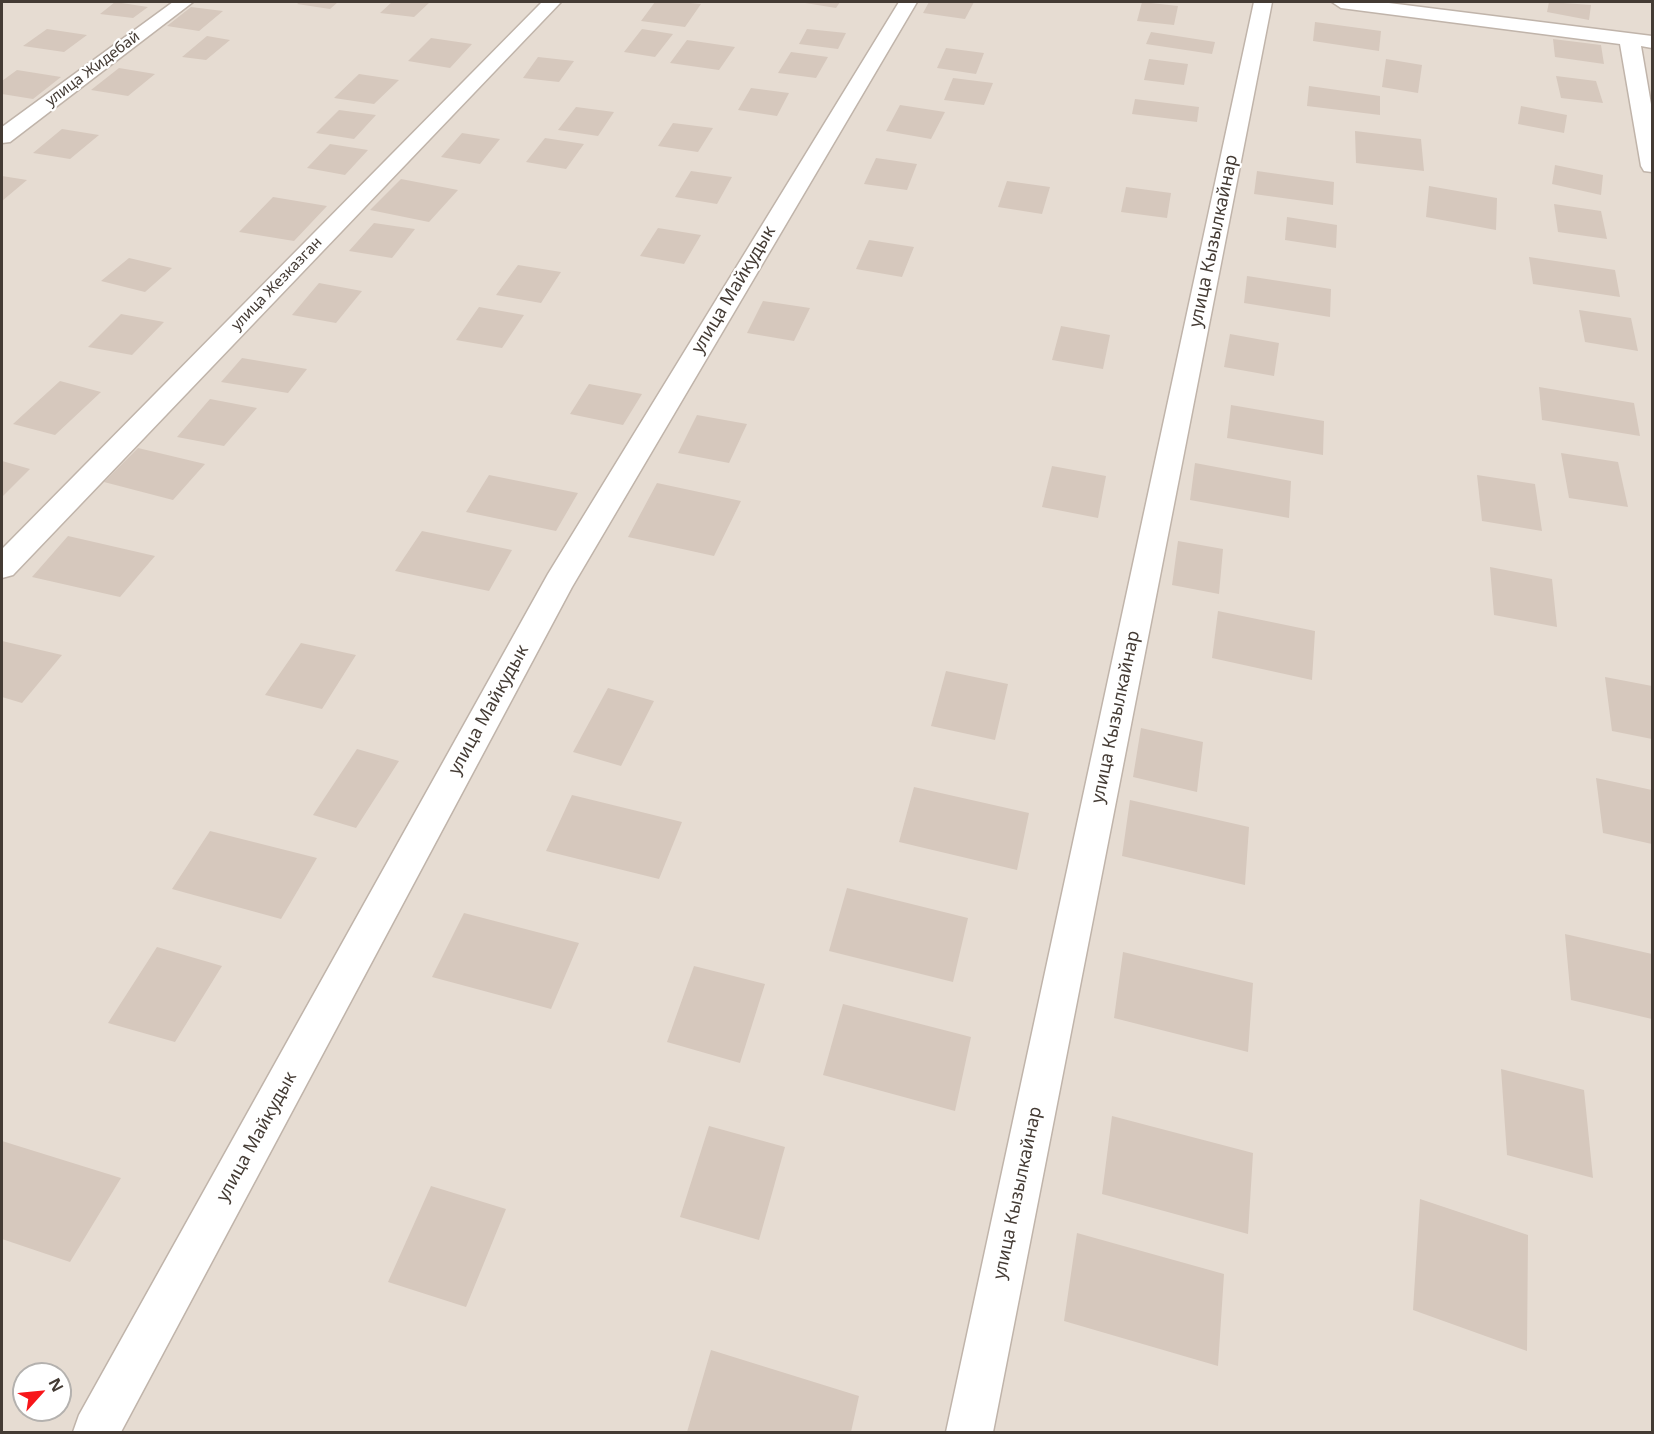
<!DOCTYPE html>
<meta charset="utf-8">
<style>
body{margin:0}
#map{position:relative;width:1654px;height:1434px;overflow:hidden;background:#f2ebe4;font-family:"Noto Sans",sans-serif}
canvas{display:block}
.frame{position:absolute;inset:0;border:3px solid #443b34;pointer-events:none}
.north{position:absolute;left:12px;top:1362px;width:60px;height:60px;box-sizing:border-box;background:#fff;border:2px solid #b4b1ae;border-radius:50%;rotate:63deg;font-size:16px;font-weight:700;line-height:24px;text-align:center;color:#443b34}
.north::after{content:'';display:block;margin:auto;width:21px;height:27px;background:#f7161a;clip-path:polygon(50% 0,100% 100%,50% 72%,0 100%)}
</style>
<div id="map">
<canvas width="1654" height="1434"></canvas>
<div class="frame"></div>
<div class="north">N</div>
</div>
<script>
const g = document.querySelector('canvas').getContext('2d');
g.lineJoin = 'round';
function fill(path, color) {
  g.fillStyle = color;
  g.fill(path, 'evenodd');
}
function shape(rows) {
  const path = new Path2D();
  for (const r of rows) {
    path.moveTo(r[0], r[1]);
    for (let i = 2; i < r.length; i += 2) path.lineTo(r[i], r[i + 1]);
  }
  return path;
}
function stroke(path, color, width, dash) {
  g.strokeStyle = color;
  g.lineWidth = width;
  g.lineCap = dash ? 'butt' : 'round';
  g.setLineDash(dash || []);
  g.stroke(path);
}
function label(font, color, halo, rows, align = 'center') {
  g.font = font + ' "Noto Sans",sans-serif';
  g.lineWidth = 4.5;
  g.setLineDash([]);
  g.textBaseline = 'middle';
  g.strokeStyle = halo;
  g.fillStyle = color;
  for (const [text, x, y, turn = 0] of rows) {
    g.save();
    g.translate(x, y);
    g.rotate((+turn || 0) * Math.PI / 180);
    g.textAlign = isNaN(turn) ? turn : align;
    if (halo) g.strokeText(text, 0, 0);
    g.fillText(text, 0, 0);
    g.restore();
  }
}
const residential = shape([
 [2,2,1652,2,1652,1432,2,1432],
 [24,1374,60,1374,60,1410,24,1410]
]);
const building = shape([
 [115,2,148,7,133,18,100,14],
 [300,2,338,2,330,9,297,4],
 [392,2,430,2,414,17,380,13],
 [655,2,680,2,701,4,685,27,641,21],
 [799,2,840,2,836,8],
 [929,2,974,2,965,19,923,13],
 [1142,2,1178,6,1174,25,1137,21],
 [1549,2,1591,5,1589,20,1547,12],
 [191,7,223,11,199,31,167,26],
 [1315,22,1381,31,1379,51,1313,41],
 [47,29,87,35,64,52,23,46],
 [642,29,673,34,655,57,624,52],
 [807,29,846,33,838,49,799,44],
 [1151,32,1215,42,1212,54,1146,44],
 [207,36,230,40,206,60,182,57],
 [431,38,472,44,450,68,408,61],
 [1553,39,1601,45,1604,64,1555,57],
 [687,40,735,47,719,70,670,63],
 [946,48,984,53,976,74,937,68],
 [791,52,828,57,816,78,778,73],
 [538,57,574,61,559,82,523,78],
 [1149,59,1188,64,1184,85,1144,80],
 [1386,59,1422,65,1418,93,1382,87],
 [119,68,155,74,128,96,91,90],
 [17,70,61,77,33,99,2,94,2,81],
 [359,74,399,80,374,104,334,98],
 [1556,76,1596,81,1603,103,1561,98],
 [953,78,993,83,984,105,944,100],
 [1309,86,1380,96,1380,115,1307,106],
 [751,88,789,93,777,116,738,110],
 [1135,99,1199,107,1197,122,1132,114],
 [900,105,945,112,931,139,886,131],
 [1521,106,1567,115,1564,133,1518,124],
 [576,107,614,112,598,136,558,130],
 [339,110,376,115,354,139,316,133],
 [673,123,713,128,698,152,658,146],
 [62,129,99,135,70,159,33,153],
 [1355,131,1421,139,1424,171,1356,163],
 [462,133,500,139,480,164,441,157],
 [545,138,584,144,566,169,526,162],
 [330,144,368,150,345,175,307,168],
 [876,158,917,164,907,190,864,184],
 [1555,165,1603,175,1601,195,1552,184],
 [691,171,732,177,717,204,675,197],
 [1257,171,1334,182,1333,205,1254,194],
 [2,176,27,180,2,201],
 [401,179,458,190,429,222,370,210],
 [1007,181,1050,187,1042,214,998,207],
 [1429,186,1497,198,1496,230,1426,217],
 [1126,187,1171,193,1167,218,1121,212],
 [273,197,327,206,294,241,239,232],
 [1554,204,1601,211,1607,239,1558,232],
 [1287,217,1337,225,1336,248,1285,240],
 [374,223,415,229,392,258,349,251],
 [658,228,701,235,684,264,640,256],
 [869,240,914,247,902,277,856,269],
 [1529,257,1615,270,1620,297,1533,284],
 [129,258,172,268,145,292,101,281],
 [518,265,561,272,541,303,496,295],
 [1247,276,1331,289,1330,317,1244,303],
 [319,283,362,291,336,323,292,315],
 [763,301,810,308,794,341,747,333],
 [479,307,524,315,502,348,456,340],
 [1579,310,1631,318,1638,351,1585,342],
 [121,314,164,322,132,355,88,347],
 [1061,326,1110,335,1103,369,1052,360],
 [1230,334,1279,343,1274,376,1224,367],
 [242,358,307,369,288,393,221,382],
 [60,381,101,392,55,435,13,424],
 [589,384,642,394,623,425,570,414],
 [1539,387,1634,403,1640,436,1542,420],
 [210,399,257,408,224,446,177,437],
 [1231,405,1324,421,1323,455,1227,438],
 [697,415,747,424,729,463,678,453],
 [138,448,205,464,173,500,104,482],
 [1561,453,1618,462,1628,507,1569,498],
 [2,461,30,469,2,497],
 [1195,463,1291,481,1289,518,1190,500],
 [1052,466,1106,476,1098,518,1042,507],
 [489,475,578,493,556,531,466,512],
 [1477,475,1535,484,1542,531,1482,521],
 [657,483,741,501,714,556,628,537],
 [422,531,512,550,489,591,395,571],
 [68,536,155,556,120,597,32,577],
 [1178,541,1223,549,1219,594,1172,585],
 [1490,567,1552,579,1557,627,1494,615],
 [1218,611,1315,631,1312,680,1212,658],
 [2,641,62,655,22,703,2,697],
 [301,643,356,655,322,709,265,695],
 [946,671,1008,684,995,740,931,726],
 [1605,677,1652,686,1652,739,1612,731],
 [608,688,654,701,621,766,573,752],
 [1141,728,1203,742,1197,792,1133,777],
 [357,749,399,761,356,828,313,815],
 [1596,778,1652,790,1652,844,1603,833],
 [914,787,1029,813,1017,870,899,842],
 [572,795,682,822,659,879,546,851],
 [1130,800,1249,827,1245,885,1122,856],
 [210,831,317,858,281,919,172,889],
 [847,888,968,918,953,982,829,951],
 [464,913,579,943,551,1009,432,977],
 [1565,934,1652,954,1652,1019,1571,1000],
 [157,947,222,966,175,1042,108,1023],
 [1123,952,1253,983,1248,1052,1114,1018],
 [694,966,765,984,740,1063,667,1042],
 [843,1004,971,1037,955,1111,823,1075],
 [1501,1069,1584,1090,1593,1178,1507,1155],
 [1112,1116,1253,1153,1248,1234,1102,1194],
 [709,1126,785,1147,759,1240,680,1217],
 [2,1141,121,1178,70,1262,2,1239],
 [431,1186,506,1209,466,1307,388,1282],
 [1420,1199,1528,1235,1527,1351,1413,1310],
 [1077,1233,1224,1274,1218,1366,1064,1321],
 [711,1350,859,1396,851,1432,687,1432]
]);
const minor = shape([
 [173,2,193,2,10,142,2,143,2,127,173,2],
 [542,2,561,2,13,575,2,578,2,549,542,2],
 [899,2,917,2,572,587,121,1432,73,1432,79,1415,548,574,899,2],
 [1254,2,1272,2,993,1432,946,1432,1254,2],
 [1332,2,1381,2,1652,36,1652,48,1641,46,1652,110,1652,172,1644,171,1641,166,1620,44,1341,8,1332,2]
]);
const farStreetnames = [
 ["улица Жидебай",93,69,-37],
 ["улица Жезказган",277,284,-46]
];
const streetNames = [
 ["улица Кызылкайнар",1214,241,-78],
 ["улица Майкудык",734,290,-59],
 ["улица Майкудык",489,710,-61],
 ["улица Кызылкайнар",1116,717,-78],
 ["улица Майкудык",257,1137,-61],
 ["улица Кызылкайнар",1018,1193,-78]
];
fill(residential, '#e6dcd2');
fill(building, '#d6c8bd');
stroke(minor, '#c0b4aa', 3);
fill(minor, '#fff');
label('15px', '#443b34', '#fff', farStreetnames);
label('18px', '#443b34', '#fff', streetNames);
</script>
